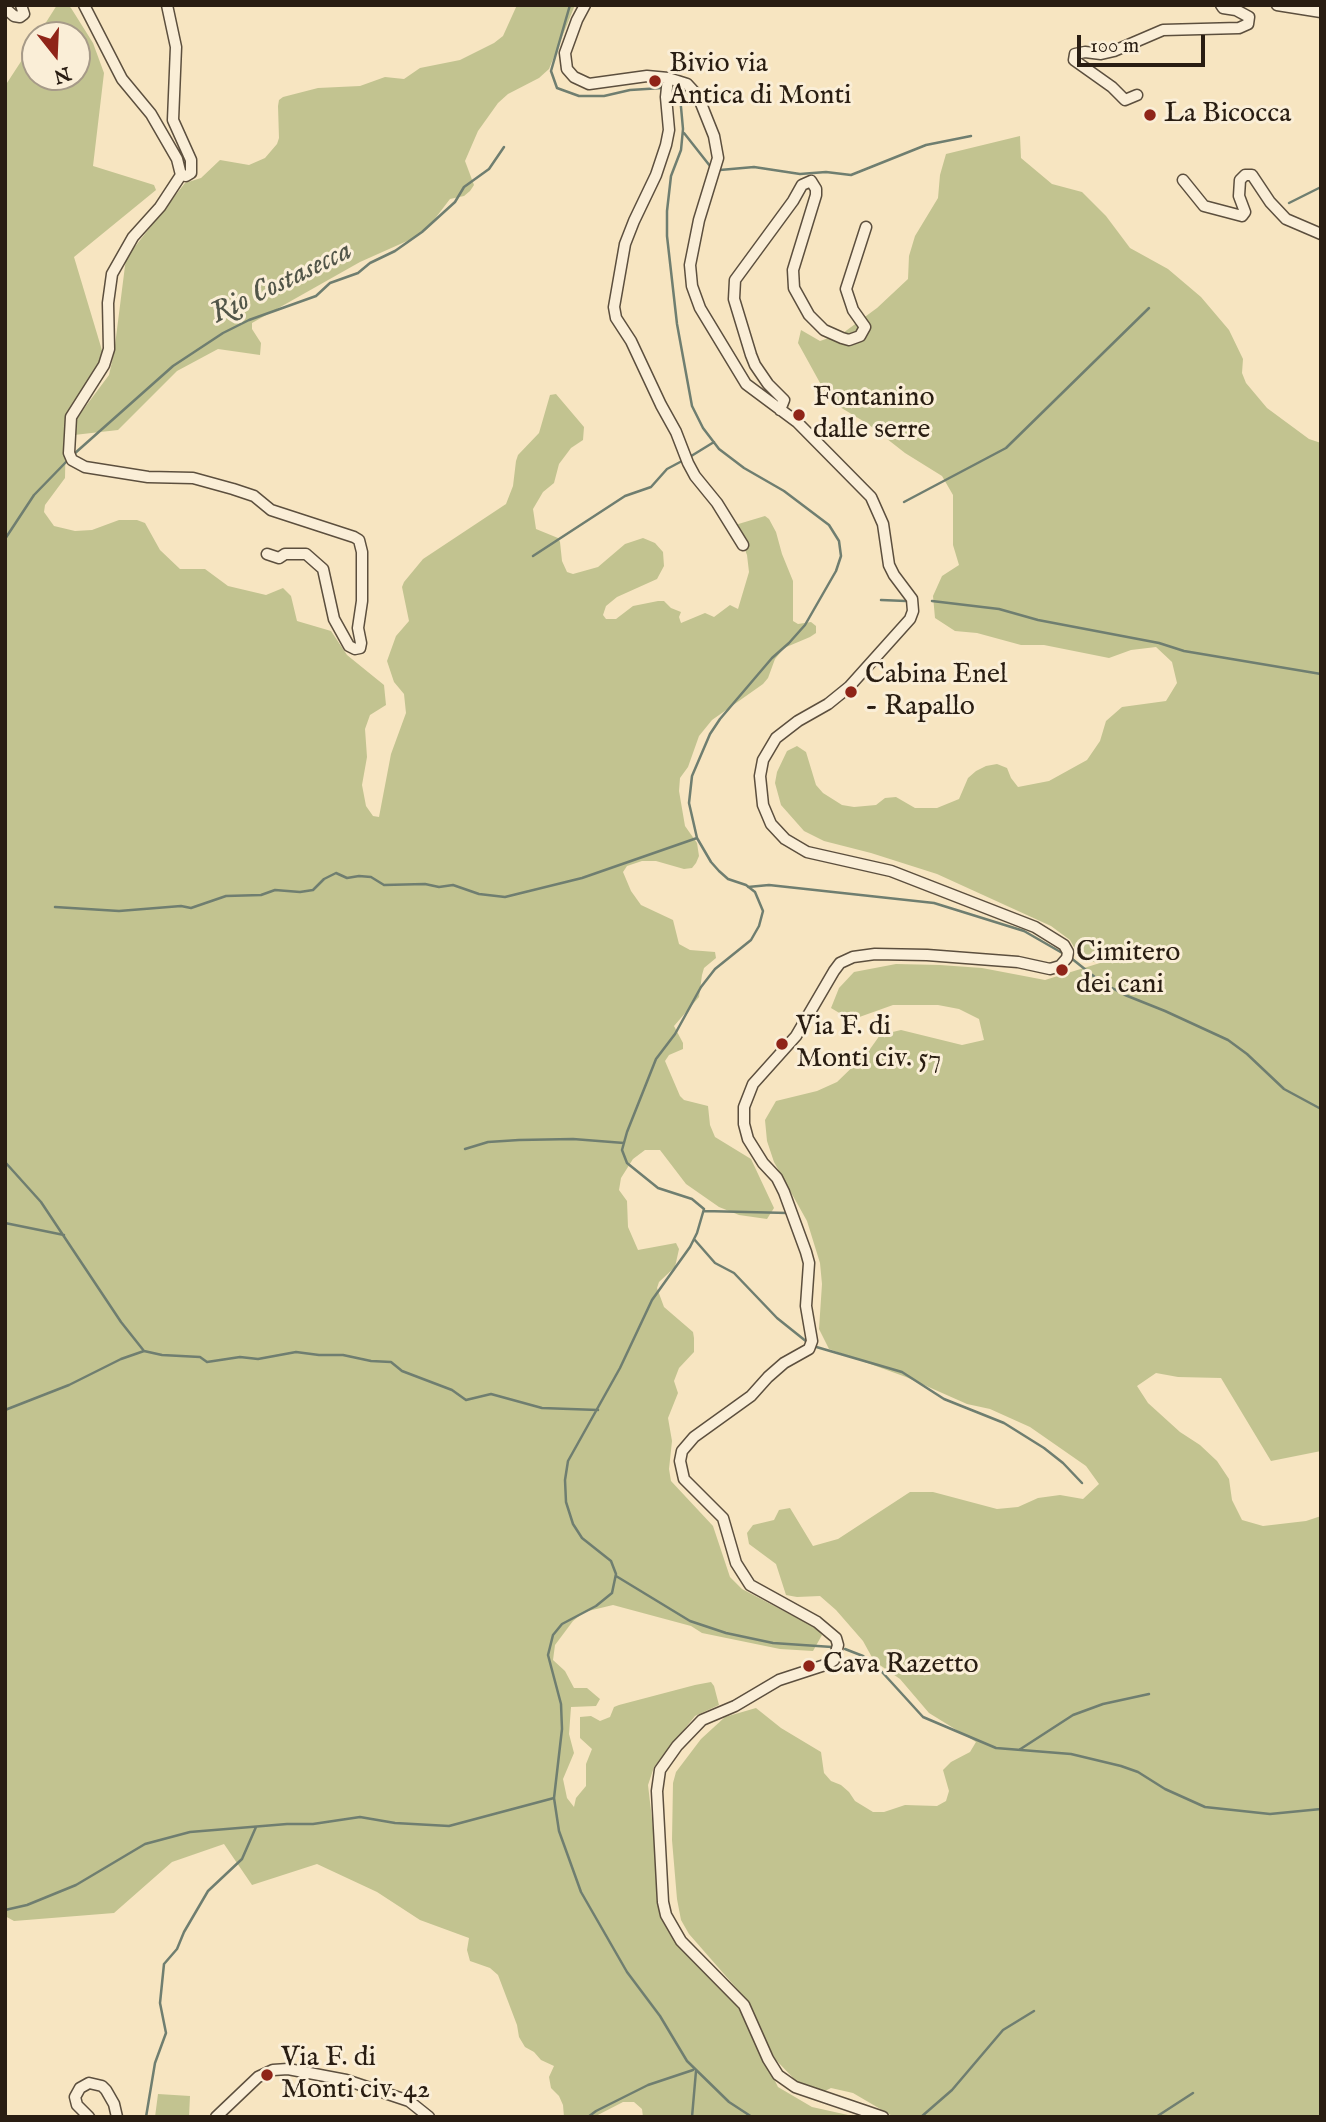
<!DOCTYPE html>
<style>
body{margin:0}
#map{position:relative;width:1326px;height:2122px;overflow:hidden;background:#f7e5c1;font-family:"IM FELL English",serif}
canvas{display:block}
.frame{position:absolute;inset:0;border:7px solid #291d12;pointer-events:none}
.north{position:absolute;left:21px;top:21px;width:70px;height:70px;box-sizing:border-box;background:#faeed7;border:2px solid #a69a88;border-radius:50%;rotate:162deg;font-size:19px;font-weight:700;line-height:28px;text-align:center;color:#291d12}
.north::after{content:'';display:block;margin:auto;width:24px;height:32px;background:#8f2418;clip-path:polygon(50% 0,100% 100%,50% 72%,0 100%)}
.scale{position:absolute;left:1077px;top:35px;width:128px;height:32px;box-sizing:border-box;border:4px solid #291d12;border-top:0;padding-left:9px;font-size:21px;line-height:24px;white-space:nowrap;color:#291d12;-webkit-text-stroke:5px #faeed7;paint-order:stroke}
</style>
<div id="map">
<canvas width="1326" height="2122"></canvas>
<div class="frame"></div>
<div class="north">N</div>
<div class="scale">100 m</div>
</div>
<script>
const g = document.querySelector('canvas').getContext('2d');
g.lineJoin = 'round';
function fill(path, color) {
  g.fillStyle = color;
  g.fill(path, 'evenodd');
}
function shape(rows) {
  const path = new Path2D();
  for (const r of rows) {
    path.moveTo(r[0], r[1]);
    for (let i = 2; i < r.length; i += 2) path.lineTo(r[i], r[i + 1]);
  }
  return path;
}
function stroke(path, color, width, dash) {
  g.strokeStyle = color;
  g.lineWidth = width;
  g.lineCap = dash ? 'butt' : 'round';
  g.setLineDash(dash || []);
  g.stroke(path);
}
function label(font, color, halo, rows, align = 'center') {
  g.font = font + ' "IM FELL English",serif';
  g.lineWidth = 6;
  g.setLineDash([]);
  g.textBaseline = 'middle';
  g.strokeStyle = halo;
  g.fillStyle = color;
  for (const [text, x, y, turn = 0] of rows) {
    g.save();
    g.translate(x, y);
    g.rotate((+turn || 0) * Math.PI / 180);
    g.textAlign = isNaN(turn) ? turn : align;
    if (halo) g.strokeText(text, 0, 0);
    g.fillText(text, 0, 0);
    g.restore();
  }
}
const green = shape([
 [57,5,68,5,71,8,93,43,104,73,93,166,154,185,156,190,74,257,104,357,66,426,65,478,45,505,44,512,54,526,75,531,92,530,119,520,137,520,145,523,160,550,180,569,205,569,228,586,266,595,283,588,291,596,297,621,331,631,347,655,384,685,386,705,370,715,365,729,367,757,362,785,366,806,373,816,379,817,391,754,406,713,404,694,394,682,387,661,396,636,409,621,402,587,404,582,423,559,506,504,513,486,516,461,518,455,539,433,550,395,556,394,584,427,583,440,571,448,559,464,554,483,543,492,533,509,536,529,558,538,560,542,562,561,567,572,573,574,598,567,625,544,643,538,655,543,663,552,664,566,657,579,617,597,606,606,603,615,606,619,616,619,633,606,658,601,664,601,671,608,681,612,679,617,681,623,705,613,714,617,730,605,738,609,749,572,747,555,735,525,765,516,769,519,776,532,782,554,793,581,793,621,798,624,811,622,816,626,816,633,810,637,784,648,775,659,768,678,763,684,712,720,699,736,688,767,680,778,679,791,685,826,697,843,699,856,696,863,692,868,684,869,656,861,642,861,627,866,623,872,631,891,641,905,673,920,679,944,690,950,715,952,716,958,704,968,702,975,699,997,674,1026,683,1043,683,1049,669,1055,665,1061,680,1096,684,1100,708,1106,710,1125,715,1137,751,1159,774,1208,767,1219,739,1215,719,1207,686,1184,660,1150,645,1150,633,1159,621,1178,619,1190,627,1201,628,1227,638,1250,676,1243,679,1249,675,1267,659,1282,657,1288,664,1307,693,1332,694,1338,694,1352,679,1368,674,1381,678,1393,668,1418,672,1441,669,1469,671,1481,713,1526,730,1577,742,1589,816,1628,822,1635,813,1651,780,1649,702,1633,691,1626,613,1605,584,1612,573,1621,555,1645,553,1660,565,1671,574,1688,587,1688,600,1699,596,1706,571,1707,569,1734,574,1753,563,1779,567,1798,574,1807,576,1798,586,1786,586,1764,592,1749,580,1738,580,1717,591,1716,600,1721,610,1717,614,1707,619,1705,695,1685,711,1682,714,1686,719,1705,695,1716,654,1767,648,1785,663,1914,668,1929,685,1951,737,2004,778,2087,812,2107,857,2117,643,2117,642,2109,634,2102,623,2102,594,2117,564,2117,563,2105,559,2096,551,2088,549,2077,554,2066,541,2060,534,2052,525,2047,519,2037,517,2025,498,1975,490,1968,470,1961,467,1950,469,1938,420,1920,377,1892,317,1864,252,1885,224,1844,172,1862,114,1913,14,1921,5,1916,5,86,35,40,35,77,77,77,77,35,38,35],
 [517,5,575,5,549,69,539,78,508,94,498,103,478,131,465,161,474,185,470,191,464,196,450,199,427,229,416,237,360,262,252,323,252,329,261,343,260,355,218,349,177,371,118,430,74,435,77,418,109,375,114,353,126,258,185,183,201,178,220,160,249,165,265,158,277,144,279,138,278,106,279,100,283,97,318,88,360,86,385,77,404,79,420,68,460,60,494,43,503,36],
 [1020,136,1021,158,1052,184,1082,192,1106,216,1130,248,1168,269,1201,297,1229,330,1243,359,1242,373,1246,383,1267,408,1309,439,1321,443,1321,1451,1271,1461,1221,1378,1178,1377,1156,1373,1137,1386,1148,1403,1180,1432,1200,1445,1217,1461,1229,1479,1232,1500,1242,1520,1263,1526,1306,1521,1321,1516,1321,2117,894,2117,853,2093,831,2088,821,2093,800,2085,775,2059,745,1998,689,1934,681,1920,677,1899,672,1840,673,1783,676,1772,701,1739,725,1717,756,1708,781,1728,821,1752,824,1773,831,1781,841,1785,849,1792,855,1801,873,1812,884,1812,905,1805,937,1806,946,1801,949,1791,943,1770,951,1762,970,1752,976,1742,929,1713,900,1679,874,1661,863,1641,836,1610,820,1596,797,1597,786,1595,776,1564,749,1544,747,1533,753,1525,774,1520,779,1510,790,1508,813,1546,838,1539,910,1492,933,1492,997,1509,1018,1507,1038,1498,1060,1495,1083,1499,1099,1484,1086,1466,1030,1427,990,1409,967,1404,906,1377,829,1349,819,1329,822,1284,820,1263,807,1221,774,1162,767,1141,765,1120,776,1101,817,1091,837,1082,868,1052,880,1035,901,1030,962,1045,984,1040,979,1019,959,1009,938,1005,893,1005,851,1020,831,1008,839,988,854,972,896,964,940,965,982,968,1045,980,1100,963,1081,960,1070,940,1051,926,937,874,871,853,824,841,804,831,781,805,775,783,777,772,787,751,797,746,806,752,816,785,823,793,842,805,854,807,876,805,885,798,896,797,915,808,937,808,959,799,968,778,976,771,986,766,997,764,1007,768,1011,778,1018,787,1049,781,1087,760,1100,741,1106,721,1122,707,1166,701,1177,683,1172,662,1156,647,1131,650,1109,658,1044,645,1021,645,977,633,955,631,935,618,933,596,942,576,959,565,953,545,953,495,942,476,905,453,868,424,830,401,798,343,801,330,820,341,843,333,877,308,908,279,909,256,915,236,938,198,940,175,946,154],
 [158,2094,190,2096,189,2117,155,2117]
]);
const stream = shape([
 [570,5,551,71,557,88,579,96,604,96,630,90,662,88],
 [671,90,680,96,683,129,681,150,671,176,667,211,667,236,677,324,692,406,703,428,719,449,744,468,784,491,829,525,839,541,841,556,836,571,805,625,789,643,772,658,720,719,710,734,692,776,689,803,697,838,711,862,719,871,728,879,746,885,755,892,763,911,759,926,751,940,715,969,701,987,675,1034,656,1059,627,1132,622,1150,627,1163,658,1188,692,1199,704,1209,697,1233,690,1247,652,1300,620,1368,568,1461,565,1480,566,1502,573,1524,582,1538,611,1561,616,1574,612,1593,596,1606,562,1624,553,1635,548,1655,561,1704,562,1729,554,1798,559,1831,581,1892,627,1972,660,2016,687,2061,729,2102,752,2117],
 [684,133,710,166],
 [720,170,754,167,800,174,826,172,851,175,926,145,971,136],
 [1289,203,1321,187],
 [74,454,173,366,223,333,249,320,316,296,330,283,358,273,370,263,395,251,422,232,455,202,464,187,489,169,504,147],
 [688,458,714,442],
 [904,502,1006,448,1149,308],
 [5,539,34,495,68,460],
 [533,556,625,496,651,487,667,469,682,461],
 [881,600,906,601],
 [932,601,999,609,1038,620,1159,643,1184,651,1321,674],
 [748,887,769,885,934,903,1024,931,1064,954],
 [55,907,119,911,181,906,191,908,226,896,261,895,275,890,300,892,313,890,324,879,336,873,347,878,359,876,371,877,384,885,425,884,439,887,453,885,479,894,505,897,582,878,697,838],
 [1071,958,1101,982,1125,995,1165,1011,1228,1040,1247,1054,1284,1089,1321,1109],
 [465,1149,488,1142,519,1140,573,1139,624,1143],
 [5,1162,41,1202,121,1322,144,1351],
 [704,1211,788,1213],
 [5,1223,64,1235],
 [694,1239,715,1263,734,1273,777,1318,807,1342],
 [813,1346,902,1372,944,1399,1004,1423,1044,1448,1063,1463,1082,1483],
 [5,1410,69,1385,121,1359,144,1351,162,1355,200,1357,207,1362,240,1357,258,1359,296,1352,319,1355,343,1355,371,1361,391,1362,402,1371,452,1390,466,1400,491,1394,542,1408,598,1410],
 [616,1576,690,1621,726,1633,773,1643,832,1647],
 [845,1649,863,1656,882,1672,923,1717,996,1748,1071,1754,1121,1766,1138,1772,1165,1789,1205,1807,1270,1814,1321,1809],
 [1019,1750,1073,1715,1103,1704,1149,1694],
 [5,1910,27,1905,76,1885,145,1844,190,1832,287,1824,313,1824,360,1817,395,1823,449,1826,554,1798],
 [146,2117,155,2063,166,2033,160,2003,164,1964,177,1949,184,1932,208,1891,242,1859,256,1827],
 [588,2117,596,2111,648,2085,693,2070],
 [692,2117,696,2071],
 [921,2117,952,2090,1003,2030,1034,2011],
 [1156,2117,1193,2093]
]);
const minor = shape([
 [84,5,122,79,151,114,177,159,181,175,186,176,191,173,191,160,173,120,176,47,167,5],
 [585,5,577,20,565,53,567,69,574,77,589,84,647,76,668,78,687,84,698,96,714,136,718,158,699,220,690,265,692,286,700,308,746,384,797,422,871,497,883,524,889,565,894,575,912,599,913,611,910,619,849,687,828,704,798,721,776,738,763,760,760,776,763,805,771,824,785,839,807,852,891,871,1035,927,1064,945,1068,952,1067,958,1060,966,1050,969,1018,962,927,955,875,954,853,957,840,963,834,971,796,1036,753,1084,744,1107,744,1124,748,1139,763,1163,777,1178,784,1192,806,1252,809,1263,806,1306,812,1341,809,1349,784,1363,768,1377,751,1396,694,1437,682,1451,680,1461,684,1479,723,1518,736,1563,750,1585,817,1622,836,1638,838,1645,834,1660,828,1664,779,1680,735,1706,702,1720,677,1746,660,1770,657,1791,663,1902,666,1915,681,1941,744,2005,768,2059,778,2075,795,2087,883,2117],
 [1277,5,1321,12],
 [5,8,14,16,20,17,24,14,21,5],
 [668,78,666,97,669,130,666,145,656,175,634,221,625,244,614,307,616,318,631,341,661,405,676,432,688,463,695,476,717,503,743,545],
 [1137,95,1125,100,1112,87,1074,60,1075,54,1085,52,1101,54,1114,51,1163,30,1239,28,1248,24,1249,17,1236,10,1223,8,1221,5],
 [181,175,160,207,133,237,112,274,108,303,109,349,104,365,71,417,69,453,72,460,85,467,148,477,193,478,233,489,254,496,271,510,354,537,359,540,362,552,362,601,358,628,361,643,360,648,355,649,349,646,334,619,323,569,306,554,285,554,279,558,267,554],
 [1183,180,1204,206,1242,216,1245,212,1239,196,1240,180,1245,175,1252,175,1270,202,1286,219,1321,234],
 [780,410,784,400,768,384,755,365,751,355,734,299,735,280,793,201,802,185,811,181,816,189,816,195,793,270,794,288,809,315,824,330,842,338,849,340,860,336,865,327,853,310,846,289,866,227],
 [89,2117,77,2105,75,2097,80,2088,89,2083,102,2086,106,2090,114,2104,117,2117],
 [216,2117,258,2077,273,2070,288,2069,346,2080,409,2101,429,2117]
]);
const markers = [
 [655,81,7,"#8f2418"],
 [1150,115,7,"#8f2418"],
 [799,415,7,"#8f2418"],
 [851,692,7,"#8f2418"],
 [1062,970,7,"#8f2418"],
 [782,1044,7,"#8f2418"],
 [809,1666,7,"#8f2418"],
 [267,2075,7,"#8f2418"]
];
const poiNames = [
 ["Bivio via",669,65],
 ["Antica di Monti",669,97],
 ["La Bicocca",1164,115],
 ["Fontanino",813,399],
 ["dalle serre",813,431],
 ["Cabina Enel",865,676],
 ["- Rapallo",865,708],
 ["Cimitero",1076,954],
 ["dei cani",1076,986],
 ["Via F. di",796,1028],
 ["Monti civ. 57",796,1060],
 ["Cava Razetto",823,1666],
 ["Via F. di",281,2059],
 ["Monti civ. 42",281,2091]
];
const waterNames = [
 ["Rio Costasecca",282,284,-26]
];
fill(green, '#c2c390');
stroke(stream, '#6f7e70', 2.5);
stroke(minor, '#5c4f3e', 13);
stroke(minor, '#faeed7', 10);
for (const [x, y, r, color] of markers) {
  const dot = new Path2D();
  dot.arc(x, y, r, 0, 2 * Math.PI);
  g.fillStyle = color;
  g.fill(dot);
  stroke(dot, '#faeed7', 2.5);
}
label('28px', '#291d12', '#faeed7', poiNames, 'left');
label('italic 30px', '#525649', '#faeed7', waterNames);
</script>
